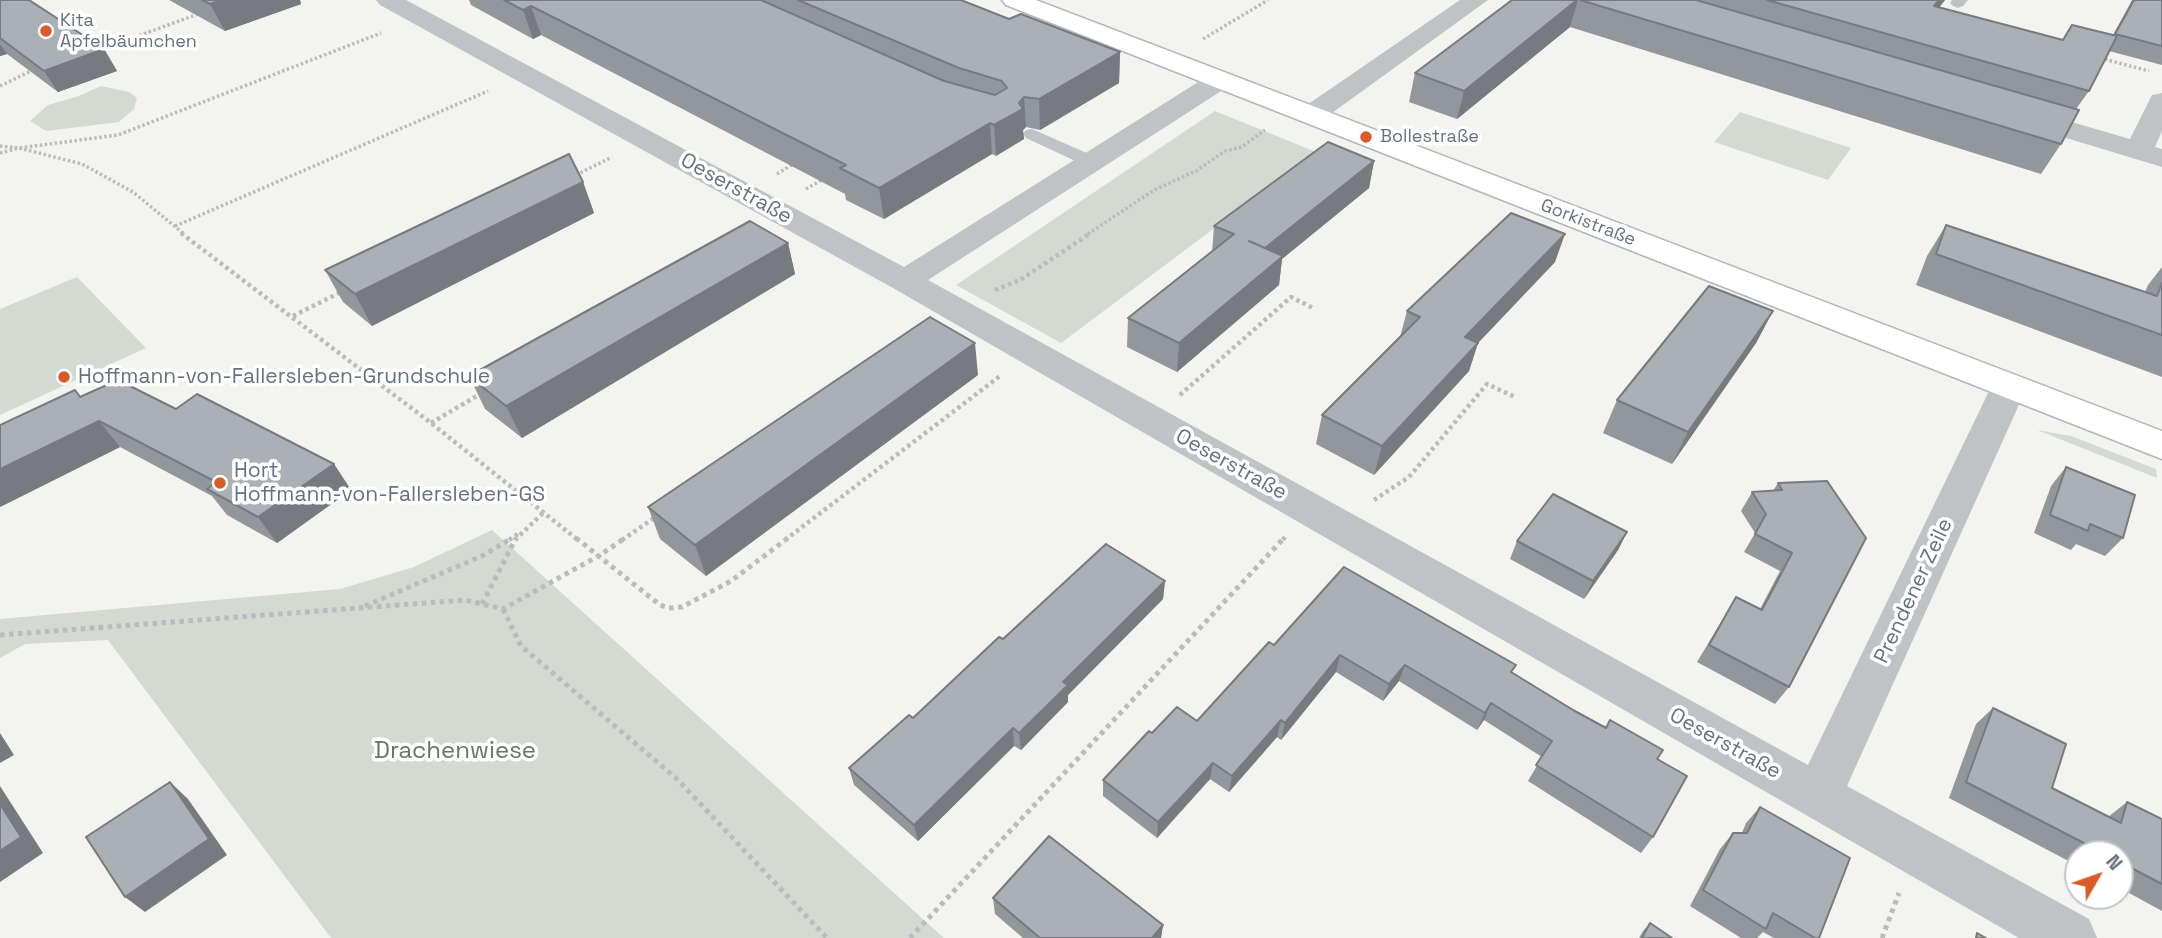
<!DOCTYPE html>
<meta charset="utf-8">
<style>
body{margin:0}
#map{position:relative;width:2162px;height:938px;overflow:hidden;background:#f3f4ef;font-family:"Space Grotesk",sans-serif}
canvas{display:block}
.north{position:absolute;left:2064px;top:840px;width:70px;height:70px;box-sizing:border-box;background:#fff;border:2px solid #c1c7cc;border-radius:50%;rotate:50deg;font-size:19px;font-weight:700;line-height:28px;text-align:center;color:#64727f}
.north::after{content:'';display:block;margin:auto;width:24px;height:32px;background:#db5b28;clip-path:polygon(50% 0,100% 100%,50% 72%,0 100%)}
</style>
<div id="map">
<canvas width="2162" height="938"></canvas>
<div class="north">N</div>
</div>
<script>
const g = document.querySelector('canvas').getContext('2d');
g.lineJoin = 'round';
function fill(path, color) {
  g.fillStyle = color;
  g.fill(path, 'evenodd');
}
function shape(rows) {
  const path = new Path2D();
  for (const r of rows) {
    path.moveTo(r[0], r[1]);
    for (let i = 2; i < r.length; i += 2) path.lineTo(r[i], r[i + 1]);
  }
  return path;
}
function stroke(path, color, width, dash) {
  g.strokeStyle = color;
  g.lineWidth = width;
  g.lineCap = dash ? 'butt' : 'round';
  g.setLineDash(dash || []);
  g.stroke(path);
}
function label(font, color, halo, rows, align = 'center') {
  g.font = font + ' "Space Grotesk",sans-serif';
  g.lineWidth = 7;
  g.setLineDash([]);
  g.textBaseline = 'middle';
  g.strokeStyle = halo;
  g.fillStyle = color;
  for (const [text, x, y, turn = 0] of rows) {
    g.save();
    g.translate(x, y);
    g.rotate((+turn || 0) * Math.PI / 180);
    g.textAlign = isNaN(turn) ? turn : align;
    if (halo) g.strokeText(text, 0, 0);
    g.fillText(text, 0, 0);
    g.restore();
  }
}
const green = shape([
 [101,86,129,92,137,98,134,109,119,122,46,131,30,121,48,105,79,96],
 [1215,111,1316,152,1061,343,956,285],
 [1740,112,1851,148,1828,180,1714,142],
 [77,277,146,348,0,415,0,309],
 [2037,430,2071,436,2156,469,2157,478],
 [492,530,944,938,331,938,108,640,25,644,0,658,0,619,340,589,414,567]
]);
const pathFar2 = shape([
 [1203,39,1268,0],
 [97,51,201,13],
 [2100,58,2149,71],
 [0,86,35,69],
 [0,146,19,148,118,135,381,33],
 [0,153,19,148,82,164,133,192,184,234],
 [777,174,793,164],
 [576,175,612,157],
 [806,189,825,178],
 [175,226,488,91],
 [1088,234,1154,190,1196,171,1225,151,1242,147,1265,130]
]);
const pathFar1 = shape([
 [181,233,431,423,578,540],
 [995,290,1020,280,1091,233],
 [293,316,343,291],
 [1180,395,1291,297,1315,309],
 [431,423,482,393],
 [1374,500,1409,477,1487,384,1515,397],
 [509,540,518,534],
 [515,540,544,512],
 [622,540,657,516],
 [785,540,1000,376],
 [1283,540,1285,537]
]);
const path = shape([
 [576,538,660,605,669,608,682,607,731,581,788,538],
 [482,604,516,538],
 [365,606,482,556,512,538],
 [503,609,521,646,677,779,827,938],
 [0,635,465,600,503,609,600,555,625,538],
 [910,938,1284,538],
 [1882,938,1899,893]
]);
const service = shape([
 [1952,0,1968,0,1963,6,1958,8,1953,6,1950,3,1952,0],
 [1032,129,1098,158,1101,162,1092,168,1086,166,1026,138,1023,134,1026,130,1032,129]
]);
const minor = shape([
 [376,0,406,0,904,267,1211,74,1220,72,1229,74,1233,80,1229,86,928,280,1808,765,1991,387,1996,378,2009,375,2022,378,2027,387,1847,786,2089,919,2097,938,2019,938,893,288,380,5,376,0],
 [1460,0,1488,0,1321,121,1311,123,1301,121,1297,115,1301,109,1460,0],
 [2162,93,2162,131,2155,147,2162,149,2162,167,2010,121,2006,115,2010,109,2020,107,2130,139,2152,95,2162,93]
]);
const secondary = shape([
 [1002,0,1036,0,2162,431,2162,459,1006,5,1002,0]
]);
const wall = shape([
 [0,0,104,49,117,71,58,92,7,54,0,56],
 [169,0,300,0,301,4,225,31],
 [469,0,961,0,1009,19,1120,52,1119,83,1040,130,1026,127,1023,130,1024,139,996,156,992,154,884,219,846,200,845,194,541,35,533,39,471,5],
 [1512,0,1945,0,1939,7,2063,40,2113,35,2132,0,2162,0,2162,65,2109,51,2089,91,2076,109,2061,144,2041,174,1570,27,1457,119,1409,102,1415,73],
 [1374,161,1369,188,1282,259,1279,285,1177,372,1127,347,1128,318,1212,252,1214,226],
 [583,182,594,213,372,326,343,302,325,270],
 [1946,225,2145,292,2148,285,2162,267,2162,377,1916,285,1927,256],
 [788,243,795,274,522,438,485,409,469,376],
 [1555,262,1478,343,1469,371,1374,475,1316,444,1322,415,1400,337,1407,311],
 [1773,311,1756,343,1672,464,1603,433,1617,400],
 [978,375,706,576,660,539,648,507],
 [81,397,176,409,334,464,351,490,277,543,227,515,212,496,120,447,0,507],
 [2066,467,2123,538,2105,556,2076,544,2071,550,2034,533,2051,486],
 [1827,481,1789,687,1775,704,1697,662,1736,597,1760,609,1780,571,1744,552,1755,533,1741,511,1752,492,1773,491,1778,483],
 [1627,532,1618,550,1584,599,1510,559,1517,541],
 [1165,581,1163,599,1068,695,1068,702,1021,750,1014,746,918,841,854,785,849,768,913,718,1003,639],
 [1274,645,1512,673,1605,728,1610,720,1657,759,1653,837,1641,853,1528,781,1542,757,1484,720,1477,730,1399,681,1383,701,1336,672,1281,740,1277,737,1229,792,1210,779,1157,838,1103,796,1103,780,1152,733,1197,721],
 [1993,708,2052,788,2108,817,2127,802,2162,819,2162,911,2120,888,2120,854,2078,854,2078,866,1949,798,1976,724],
 [1760,807,1815,938,1774,938,1763,932,1757,938,1741,938,1690,906,1720,849,1733,833,1742,833,1746,823],
 [993,898,1163,925,1161,938,1023,938,995,914],
 [1650,923,1672,938,1639,938,1643,931]
]);
const shadedWall = shape([
 [222,0,300,0,301,4,225,31,210,4],
 [1578,0,1570,27,1457,119,1464,91],
 [1939,0,1945,0,1920,33,1934,6],
 [531,6,541,35,533,39,523,10],
 [0,44,7,54,0,56],
 [104,49,117,71,58,92,44,71],
 [1120,52,1119,83,1040,130,1039,99],
 [1024,97,1026,127,1023,130,1024,139,996,156,994,125,1019,103],
 [990,123,992,154,884,219,879,188],
 [1374,161,1369,188,1282,259,1279,285,1177,372,1179,343,1265,248],
 [583,182,594,213,372,326,355,294],
 [1565,234,1555,262,1478,343,1469,371,1374,475,1382,446,1465,337],
 [788,243,795,274,522,438,506,406],
 [1773,311,1756,343,1672,464,1688,432],
 [975,343,978,375,706,576,695,545],
 [99,421,120,447,0,507,0,469],
 [334,464,351,490,277,543,258,517],
 [1627,532,1618,550,1584,599,1593,581],
 [1165,581,1163,599,1068,695,1068,702,1021,750,1019,733,1063,682],
 [1340,655,1336,672,1281,740,1285,723],
 [1405,665,1399,681,1383,701,1389,684],
 [1491,703,1484,720,1477,730,1485,713],
 [1281,720,1277,737,1229,792,1232,776],
 [1013,728,1014,746,918,841,914,825],
 [0,733,14,755,0,763],
 [1213,763,1210,779,1157,838,1158,822],
 [170,782,188,799,227,855,145,912,125,897],
 [0,786,43,853,0,882],
 [1163,925,1161,938,1152,938]
]);
const building = shape([
 [0,0,29,0,104,49,44,71,0,38,0,0],
 [202,0,222,0,210,4,202,0],
 [504,0,761,0,944,81,995,95,1007,88,1002,81,959,68,798,0,961,0,1009,19,1021,14,1120,52,1039,99,1024,97,1019,103,1023,109,994,125,990,123,879,188,840,168,846,165,531,6,523,10,504,0],
 [1512,0,1577,0,1464,91,1415,73,1512,0],
 [1580,0,1696,0,2079,110,2061,144,1580,0],
 [1767,0,1939,0,1934,6,2063,40,2072,25,2117,36,2089,91,1767,0],
 [2134,0,2162,0,2162,46,2115,34,2134,0],
 [1328,142,1374,161,1265,248,1249,241,1283,256,1179,343,1128,318,1234,234,1214,226,1328,142],
 [569,154,583,182,355,294,325,270,569,154],
 [1511,213,1565,234,1465,337,1478,343,1382,446,1322,415,1420,317,1407,311,1511,213],
 [750,221,788,243,506,406,469,376,750,221],
 [1946,225,2157,296,2162,283,2162,335,1936,254,1946,225],
 [1709,286,1773,311,1688,432,1617,400,1709,286],
 [930,317,975,343,695,545,648,507,930,317],
 [118,380,176,409,197,394,334,464,258,517,207,489,216,482,99,421,0,469,0,425,75,390,80,397,118,380],
 [2066,467,2135,495,2123,538,2090,524,2088,531,2050,515,2066,467],
 [1827,481,1866,538,1789,687,1709,645,1736,597,1762,610,1792,553,1755,534,1766,514,1752,492,1782,490,1778,483,1827,481],
 [1553,494,1627,532,1593,581,1517,541,1553,494],
 [1106,544,1165,581,1063,682,1068,685,1019,733,1013,728,914,825,849,768,909,715,913,718,999,637,1003,639,1106,544],
 [1344,567,1516,665,1511,672,1573,710,1606,728,1610,720,1663,750,1657,759,1687,776,1653,837,1536,765,1552,741,1491,703,1485,713,1405,665,1389,684,1340,655,1285,723,1281,720,1232,776,1213,763,1158,822,1103,780,1149,731,1152,733,1177,707,1197,721,1269,642,1274,645,1344,567],
 [1993,708,2066,744,2052,788,2121,823,2127,802,2162,819,2162,884,2120,862,2120,854,2105,854,1966,782,1993,708],
 [170,782,209,839,125,897,86,837,170,782],
 [0,804,21,837,0,851,0,804],
 [1760,807,1850,858,1819,938,1815,938,1773,913,1766,929,1703,890,1733,833,1747,833,1760,807],
 [1049,836,1163,925,1152,938,1040,938,993,898,1049,836],
 [1650,923,1672,938,1642,938,1650,923],
 [1977,933,1986,938,1976,938,1977,933]
]);
const markers = [
 [46,31,7,"#db5b28"],
 [1366,137,7,"#db5b28"],
 [64,377,7,"#db5b28"],
 [220,483,7,"#db5b28"]
];
const farPoinames = [
 ["Kita",60,21],
 ["Apfelbäumchen",60,42],
 ["Bollestraße",1380,137]
];
const farStreetnames = [
 ["Gorkistraße",1588,223,21]
];
const streetNames = [
 ["Oeserstraße",736,189,29],
 ["Oeserstraße",1231,465,29],
 ["Prendener Zeile",1914,591,-65],
 ["Oeserstraße",1725,744,29]
];
const poiNames = [
 ["Hoffmann-von-Fallersleben-Grundschule",78,377],
 ["Hort",234,471],
 ["Hoffmann-von-Fallersleben-GS",234,495]
];
const nearParknames = [
 ["Drachenwiese",455,751]
];
fill(green, '#d4dad1');
stroke(secondary, '#b2b6ba', 3);
stroke(pathFar2, '#b9bbbd', 3.5, [2.5, 2.5]);
stroke(pathFar1, '#b9bbbd', 4.5, [3.5, 3.5]);
stroke(path, '#b9bbbd', 5, [4.5, 4.5]);
fill(service, '#bfc3c6');
fill(minor, '#bfc3c6');
fill(secondary, '#fff');
fill(wall, '#92979c');
fill(shadedWall, '#777b7f');
fill(building, '#aab0b5');
stroke(building, '#777b7f', 2);
for (const [x, y, r, color] of markers) {
  const dot = new Path2D();
  dot.arc(x, y, r, 0, 2 * Math.PI);
  g.fillStyle = color;
  g.fill(dot);
  stroke(dot, '#fff', 2.5);
}
label('18px', '#64727f', '#fff', farPoinames, 'left');
label('18px', '#64727f', '#fff', farStreetnames);
label('21px', '#64727f', '#fff', streetNames);
label('21px', '#64727f', '#fff', poiNames, 'left');
label('24px', '#657762', '#fff', nearParknames);
</script>
